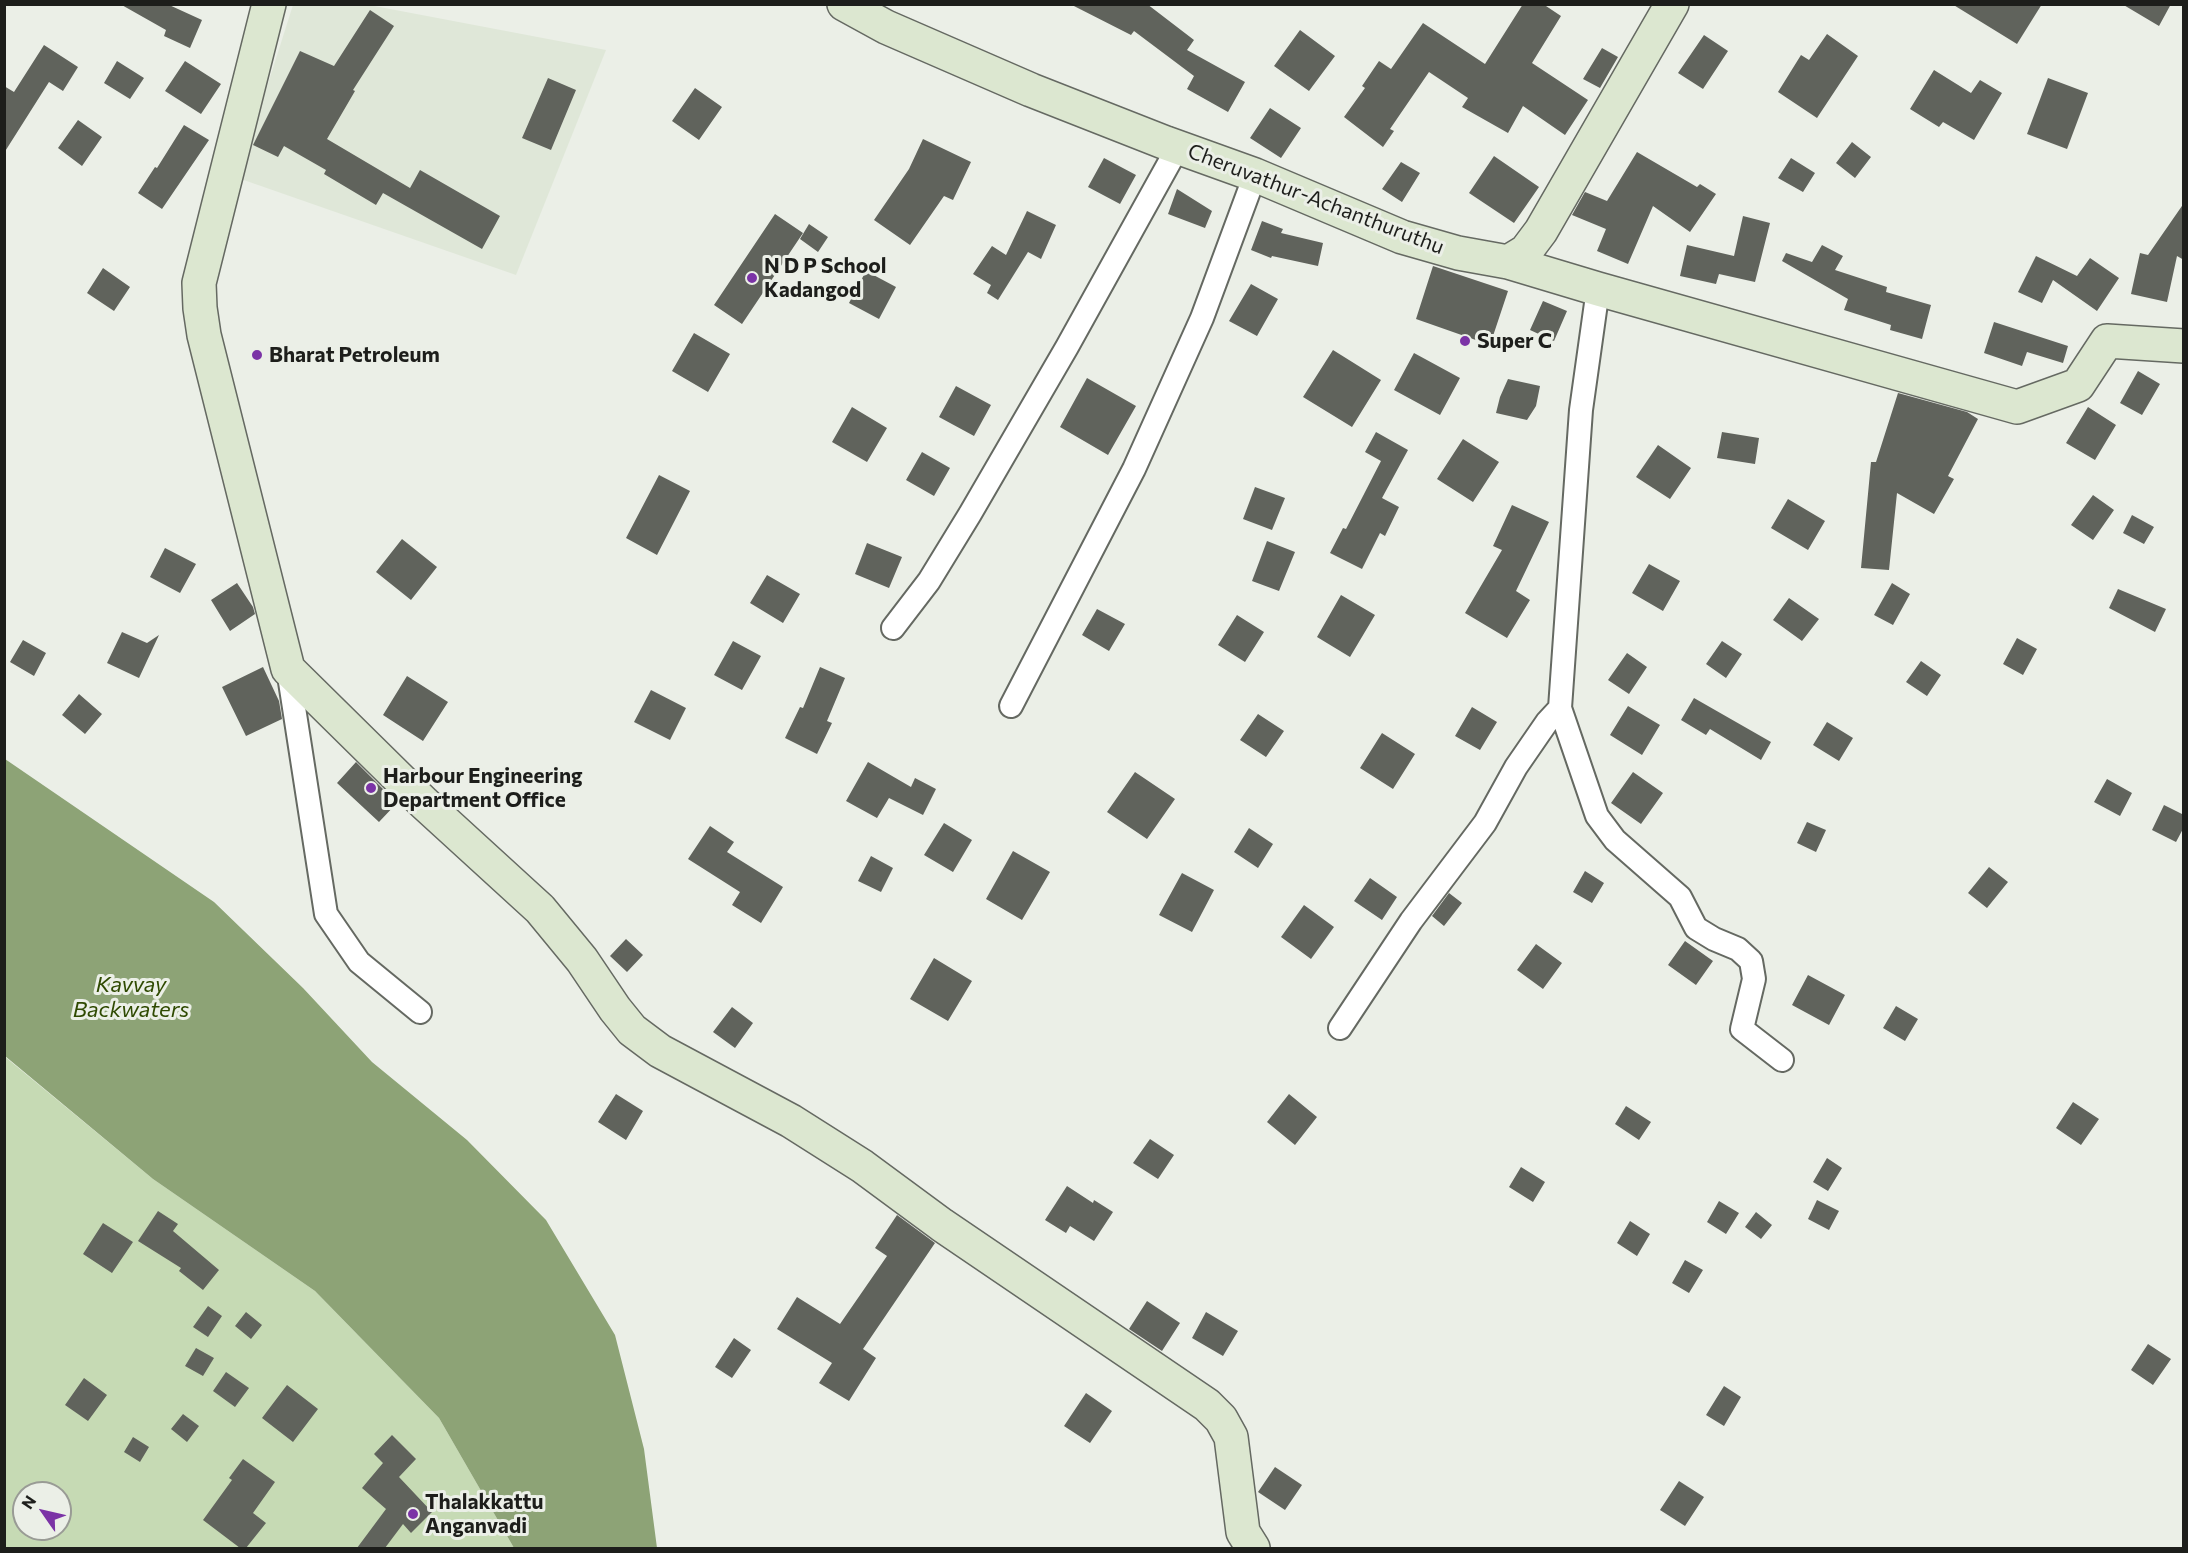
<!DOCTYPE html>
<style>
body{margin:0}
#map{position:relative;width:2188px;height:1553px;overflow:hidden;background:#ebefe7;font-family:Commissioner,sans-serif}
canvas{display:block}
.frame{position:absolute;inset:0;border:6px solid #1d1e1b;pointer-events:none}
.north{position:absolute;left:12px;top:1481px;width:60px;height:60px;box-sizing:border-box;background:#ebefe7;border:2px solid #999b95;border-radius:50%;rotate:304deg;font-size:16px;font-weight:700;line-height:24px;text-align:center;color:#1d1e1b}
.north::after{content:'';display:block;margin:auto;width:21px;height:27px;background:#7b33a6;clip-path:polygon(50% 0,100% 100%,50% 72%,0 100%)}
</style>
<div id="map">
<canvas width="2188" height="1553"></canvas>
<div class="frame"></div>
<div class="north">N</div>
</div>
<script>
const g = document.querySelector('canvas').getContext('2d');
g.lineJoin = 'round';
function fill(path, color) {
  g.fillStyle = color;
  g.fill(path, 'evenodd');
}
function shape(rows) {
  const path = new Path2D();
  for (const r of rows) {
    path.moveTo(r[0], r[1]);
    for (let i = 2; i < r.length; i += 2) path.lineTo(r[i], r[i + 1]);
  }
  return path;
}
function stroke(path, color, width, dash) {
  g.strokeStyle = color;
  g.lineWidth = width;
  g.lineCap = dash ? 'butt' : 'round';
  g.setLineDash(dash || []);
  g.stroke(path);
}
function label(font, color, halo, rows, align = 'center') {
  g.font = font + ' Commissioner,sans-serif';
  g.lineWidth = 6;
  g.setLineDash([]);
  g.textBaseline = 'middle';
  g.strokeStyle = halo;
  g.fillStyle = color;
  for (const [text, x, y, turn = 0] of rows) {
    g.save();
    g.translate(x, y);
    g.rotate((+turn || 0) * Math.PI / 180);
    g.textAlign = isNaN(turn) ? turn : align;
    if (halo) g.strokeText(text, 0, 0);
    g.fillText(text, 0, 0);
    g.restore();
  }
}
const built = shape([
 [293,5,369,5,606,50,516,275,238,178]
]);
const green = shape([
 [4,1056,153,1179,315,1291,439,1418,514,1548,5,1548],
 [24,1493,60,1493,60,1529,24,1529]
]);
const water = shape([
 [5,759,214,902,303,988,372,1062,467,1140,546,1220,615,1335,644,1449,657,1548,514,1548,439,1418,315,1291,153,1179,5,1056]
]);
const building = shape([
 [120,4,167,4,202,20,190,48,164,36,166,30],
 [1070,4,1147,4,1194,40,1187,50,1245,82,1228,112,1187,89,1194,76,1134,31,1131,35],
 [1523,4,1543,4,1561,16,1532,63,1588,100,1565,135,1523,106,1508,133,1462,107,1468,98,1429,72,1390,129,1394,131,1383,147,1344,117,1365,88,1362,86,1379,61,1391,69,1423,23,1485,64],
 [1952,4,2042,4,2017,44],
 [2122,4,2171,4,2159,26],
 [370,10,394,26,353,90,355,91,327,139,410,188,420,170,500,216,482,249,383,193,376,205,324,174,326,170,284,146,278,157,253,145,300,51,334,66],
 [1300,30,1335,56,1309,91,1274,66],
 [1827,34,1858,56,1817,118,1778,92,1801,55,1809,60],
 [1704,35,1728,51,1703,89,1678,73],
 [44,45,78,67,63,91,49,82,4,153,4,86,14,92],
 [1602,48,1618,57,1600,88,1583,79],
 [117,61,144,78,130,99,104,83],
 [185,61,221,84,201,114,165,91],
 [1934,70,1971,93,1980,80,2002,93,1974,140,1943,122,1939,127,1910,109],
 [548,78,576,90,551,150,522,138],
 [2048,78,2088,93,2067,149,2027,134],
 [695,88,722,107,699,140,672,121],
 [1270,108,1301,128,1281,158,1250,138],
 [78,120,102,137,82,166,58,148],
 [184,125,209,140,162,209,138,193,155,167,157,168],
 [923,139,971,162,953,200,944,196,910,245,874,220,909,169],
 [1852,142,1871,157,1855,178,1836,163],
 [1637,152,1697,187,1700,184,1716,194,1690,232,1653,206,1628,264,1597,251,1606,229,1572,215,1585,192,1607,201],
 [1494,156,1539,187,1514,223,1469,193],
 [1104,158,1136,175,1120,204,1088,187],
 [1791,158,1815,173,1803,192,1778,178],
 [1401,162,1420,173,1402,202,1382,189],
 [1177,189,1212,211,1205,228,1168,214],
 [2184,203,2184,260,2177,256,2167,302,2131,294,2140,253,2148,255],
 [1027,211,1056,225,1041,259,1028,252,998,300,987,293,991,285,973,274,992,246,1006,255],
 [775,214,803,233,742,324,714,305],
 [1743,216,1770,223,1755,282,1719,274,1716,284,1680,276,1687,245,1734,256],
 [1262,221,1283,229,1281,233,1323,243,1318,266,1272,256,1271,258,1251,250],
 [809,224,828,237,818,252,800,239],
 [1822,245,1843,256,1835,270,1887,287,1886,292,1931,305,1922,339,1890,330,1891,325,1844,310,1848,299,1782,261,1786,253,1812,262],
 [2036,256,2077,276,2090,258,2119,278,2097,311,2053,280,2042,303,2018,292],
 [1433,266,1508,291,1490,345,1416,319],
 [103,268,130,287,114,311,87,293],
 [866,271,896,287,879,319,849,303],
 [1251,284,1278,299,1257,336,1229,321],
 [1543,301,1567,311,1554,341,1530,330],
 [1994,322,2068,346,2063,363,2027,352,2022,366,1984,353],
 [694,333,730,354,708,392,672,371],
 [1333,350,1381,380,1352,427,1303,397],
 [1414,353,1460,378,1440,415,1394,390],
 [2138,371,2160,384,2142,415,2120,403],
 [1087,378,1136,406,1108,455,1060,427],
 [1508,379,1540,386,1536,406,1527,420,1496,413,1500,397],
 [956,386,991,405,974,436,939,417],
 [1898,393,1967,412,1978,419,1948,476,1954,479,1934,514,1897,493,1889,570,1861,568,1871,462,1876,462],
 [852,407,887,428,867,462,832,442],
 [2088,407,2116,425,2095,460,2066,443],
 [1376,432,1408,450,1382,498,1399,507,1385,536,1380,533,1362,569,1330,553,1343,528,1346,529,1381,461,1365,452],
 [1722,432,1759,438,1755,464,1717,458],
 [1463,439,1499,462,1473,502,1437,479],
 [1658,445,1691,468,1670,499,1636,477],
 [922,452,950,468,934,496,906,480],
 [659,475,690,491,657,555,626,538],
 [1255,487,1285,498,1272,530,1243,519],
 [2093,495,2114,510,2093,540,2071,525],
 [1788,499,1825,521,1808,550,1771,528],
 [1512,505,1549,522,1516,591,1530,600,1507,638,1465,613,1502,550,1493,546],
 [2132,515,2154,527,2144,544,2123,533],
 [402,539,437,567,411,600,376,572],
 [1267,541,1295,552,1279,591,1252,581],
 [867,543,902,557,889,588,855,574],
 [165,548,196,564,180,593,150,577],
 [1649,564,1680,581,1663,611,1632,593],
 [767,575,800,594,783,623,750,603],
 [237,583,253,607,255,614,230,631,211,600],
 [1892,583,1910,594,1893,625,1874,615],
 [2118,589,2166,609,2155,632,2109,608],
 [1341,595,1375,615,1350,657,1317,637],
 [1789,598,1819,619,1802,641,1773,620],
 [1097,609,1125,624,1109,651,1082,635],
 [1237,615,1264,632,1245,662,1218,645],
 [122,632,147,643,159,635,139,678,107,663],
 [2017,638,2037,649,2023,675,2003,664],
 [23,640,46,653,34,676,10,662],
 [733,641,761,656,742,690,714,675],
 [1722,641,1742,654,1726,678,1706,664],
 [1627,653,1647,667,1629,694,1608,680],
 [1921,661,1941,675,1927,696,1906,682],
 [263,667,279,701,282,719,246,736,222,687],
 [820,667,845,678,827,721,832,723,817,754,785,738,800,707,803,708],
 [407,676,448,702,423,741,383,715],
 [651,690,686,708,670,740,634,722],
 [79,694,102,714,85,734,62,715],
 [1694,698,1771,742,1761,760,1710,729,1706,735,1681,720],
 [1628,706,1660,725,1642,755,1610,735],
 [1472,707,1497,722,1480,750,1455,736],
 [1258,714,1284,731,1266,757,1240,740],
 [1827,722,1853,738,1839,761,1813,745],
 [1382,733,1415,754,1393,789,1360,768],
 [356,762,397,803,379,822,337,783],
 [868,762,911,787,915,778,936,789,923,815,889,798,877,818,846,801],
 [1135,772,1175,799,1147,839,1107,812],
 [1633,772,1663,793,1641,824,1611,803],
 [2107,779,2132,793,2120,816,2094,802],
 [2164,805,2184,815,2184,827,2176,842,2152,830],
 [1807,822,1826,830,1816,852,1797,843],
 [944,823,972,840,953,872,924,855],
 [710,826,734,842,727,852,783,887,761,923,732,905,740,892,688,859],
 [1249,828,1273,844,1258,868,1234,852],
 [1013,851,1050,872,1022,920,986,899],
 [871,856,893,868,881,892,858,881],
 [1989,867,2008,882,1987,908,1968,893],
 [1585,871,1604,883,1592,903,1573,892],
 [1182,873,1214,890,1192,932,1159,915],
 [1370,878,1397,897,1382,920,1354,901],
 [1449,893,1462,903,1444,926,1432,916],
 [1304,905,1334,927,1311,959,1281,937],
 [626,939,643,955,627,972,610,956],
 [1685,941,1713,961,1696,985,1668,965],
 [1536,944,1562,963,1543,989,1517,970],
 [934,958,972,981,948,1021,910,999],
 [1808,975,1845,995,1829,1025,1792,1005],
 [1896,1006,1918,1019,1905,1041,1883,1028],
 [732,1007,753,1023,735,1048,713,1032],
 [616,1094,643,1111,626,1140,598,1122],
 [1289,1094,1317,1117,1295,1145,1267,1122],
 [2073,1102,2099,1119,2081,1145,2056,1128],
 [1626,1106,1651,1122,1639,1140,1615,1124],
 [1150,1139,1174,1155,1158,1179,1133,1163],
 [1827,1158,1842,1168,1828,1191,1813,1182],
 [1521,1167,1545,1182,1533,1202,1509,1187],
 [1067,1186,1093,1203,1094,1200,1113,1212,1094,1241,1070,1226,1066,1233,1045,1220],
 [1817,1200,1839,1211,1829,1230,1808,1219],
 [1719,1201,1739,1213,1726,1234,1707,1222],
 [158,1211,178,1224,173,1231,219,1270,203,1290,179,1271,181,1268,138,1241],
 [1756,1212,1772,1225,1761,1239,1745,1227],
 [897,1215,935,1243,863,1349,876,1358,849,1401,819,1383,832,1363,777,1329,797,1297,840,1324,887,1256,875,1248],
 [1630,1221,1650,1234,1637,1256,1617,1243],
 [103,1223,133,1242,112,1273,83,1254],
 [1685,1260,1703,1270,1689,1293,1672,1283],
 [1147,1301,1180,1323,1162,1351,1129,1329],
 [208,1306,222,1316,208,1337,193,1327],
 [246,1312,262,1325,251,1339,235,1326],
 [1206,1312,1238,1331,1223,1356,1192,1338],
 [734,1338,751,1350,732,1378,715,1367],
 [2148,1344,2171,1359,2153,1385,2131,1370],
 [196,1348,214,1358,203,1376,185,1366],
 [226,1372,249,1388,235,1407,213,1391],
 [84,1378,107,1395,88,1421,65,1405],
 [287,1385,318,1409,293,1442,262,1418],
 [1724,1386,1741,1397,1724,1426,1706,1415],
 [1086,1393,1112,1411,1090,1443,1064,1426],
 [183,1414,199,1426,187,1442,171,1429],
 [392,1435,416,1459,399,1477,432,1512,411,1533,403,1524,385,1548,357,1548,386,1509,362,1488,383,1463,374,1454],
 [133,1437,149,1447,140,1462,124,1452],
 [243,1459,275,1482,253,1513,266,1523,246,1548,240,1548,203,1520,232,1480,229,1478],
 [1275,1467,1302,1485,1285,1510,1258,1492],
 [1679,1481,1704,1497,1685,1526,1660,1510]
]);
const street = shape([
 [1598,289,1581,410,1560,708,1597,816,1615,840,1680,897,1696,928,1714,939,1738,949,1751,961,1754,979,1742,1029,1782,1060],
 [893,628,929,581,970,514,1067,347,1178,147],
 [288,669,326,914,359,962,420,1012],
 [1011,706,1134,469,1202,318,1255,175],
 [1340,1028,1411,921,1485,823,1516,767,1547,722,1560,708]
]);
const secondary = shape([
 [269,4,199,283,200,308,204,335,288,669,424,803,540,909,582,960,615,1009,632,1030,660,1051,791,1121,862,1166,942,1225,1207,1405,1221,1419,1231,1437,1243,1532,1253,1548],
 [844,4,886,27,1031,90,1166,143,1255,175,1402,237,1458,253,1508,262,1526,251,1541,231,1672,4],
 [1508,262,1598,289,2017,407,2078,385,2107,341,2184,346]
]);
const markers = [
 [752,278,6,"#7b33a6"],
 [1465,341,6,"#7b33a6"],
 [257,355,6,"#7b33a6"],
 [371,788,6,"#7b33a6"],
 [413,1514,6,"#7b33a6"]
];
const streetNames = [
 ["Cheruvathur-Achanthuruthu",1316,199,21]
];
const poiNames = [
 ["N D P School",764,266],
 ["Kadangod",764,290],
 ["Super C",1477,341],
 ["Bharat Petroleum",269,355],
 ["Harbour Engineering",383,776],
 ["Department Office",383,800],
 ["Thalakkattu",425,1502],
 ["Anganvadi",425,1526]
];
const waterNames = [
 ["Kavvay",131,985],
 ["Backwaters",131,1010]
];
fill(built, '#dfe7d8');
fill(green, '#c6dab4');
fill(water, '#8da376');
fill(building, '#60635c');
stroke(street, '#656962', 26);
stroke(secondary, '#656962', 36);
stroke(street, '#fff', 22);
stroke(secondary, '#dce7d0', 33);
for (const [x, y, r, color] of markers) {
  const dot = new Path2D();
  dot.arc(x, y, r, 0, 2 * Math.PI);
  g.fillStyle = color;
  g.fill(dot);
  stroke(dot, '#ebefe7', 2);
}
label('21px', '#1d1e1b', '#ebefe7', streetNames);
label('bold 21px', '#1d1e1b', '#ebefe7', poiNames, 'left');
label('italic 22px', '#2f4a02', '#ebefe7', waterNames);
</script>
